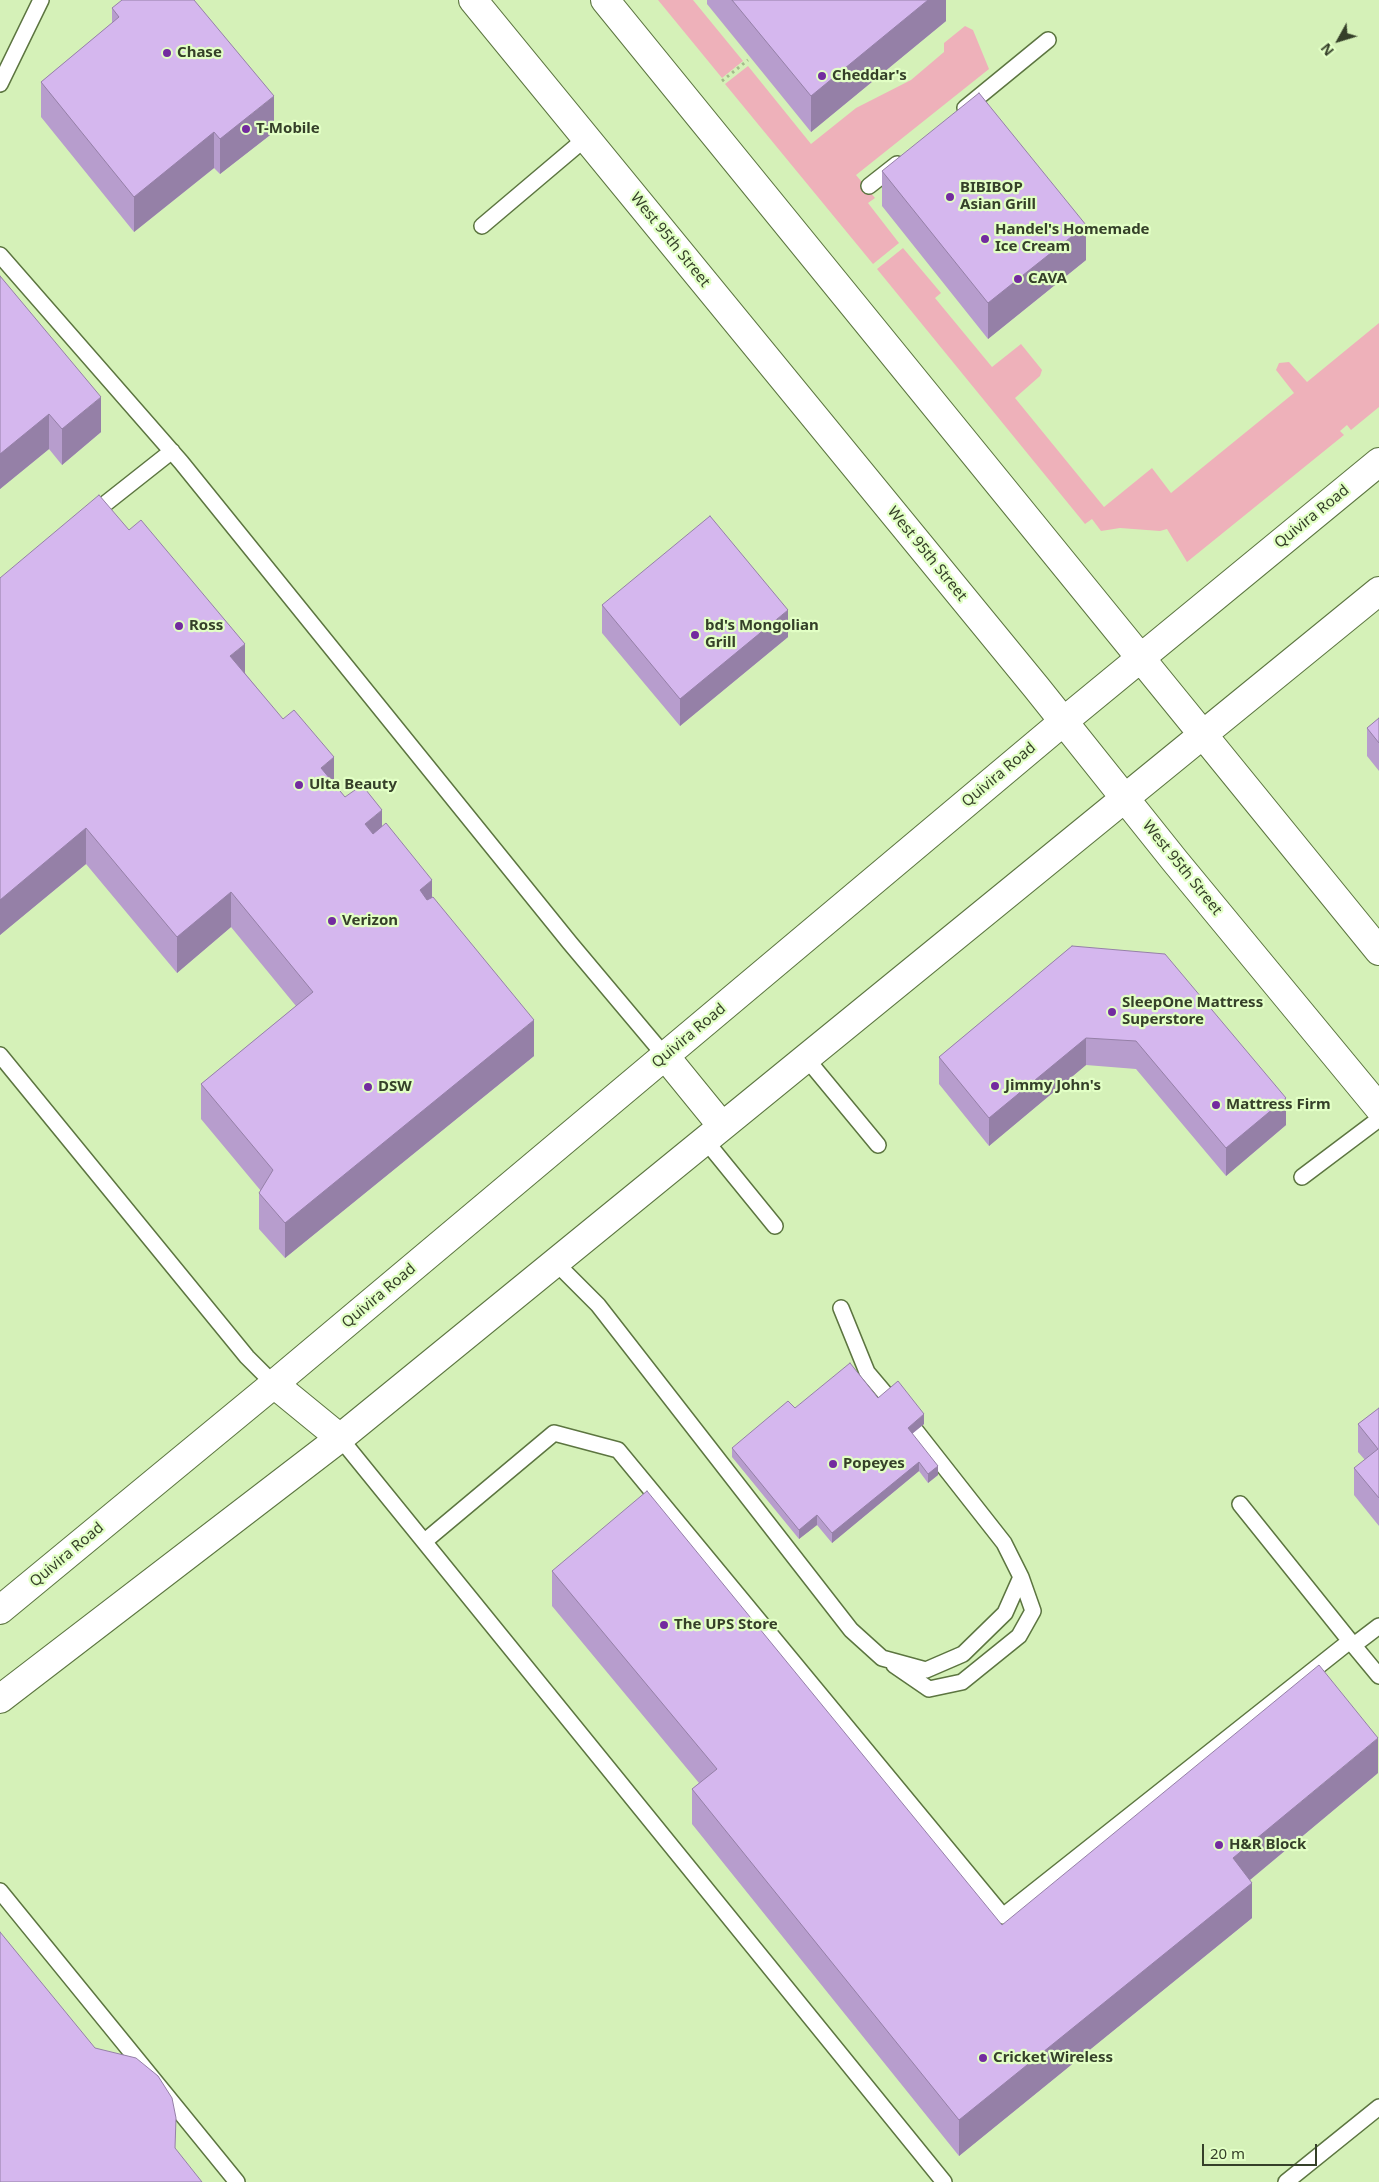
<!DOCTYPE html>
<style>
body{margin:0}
#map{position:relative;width:1379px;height:2182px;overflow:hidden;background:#d5f1b8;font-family:"Noto Sans",sans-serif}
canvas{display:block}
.north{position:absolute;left:1314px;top:15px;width:50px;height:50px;-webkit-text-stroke:4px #e2ffc5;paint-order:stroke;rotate:231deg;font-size:14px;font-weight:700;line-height:20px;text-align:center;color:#354029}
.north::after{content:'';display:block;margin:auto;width:18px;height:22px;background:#354029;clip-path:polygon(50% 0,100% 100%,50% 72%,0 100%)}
.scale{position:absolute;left:1202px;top:2144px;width:115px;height:22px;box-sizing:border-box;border:2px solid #354029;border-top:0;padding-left:6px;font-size:15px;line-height:18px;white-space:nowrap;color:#354029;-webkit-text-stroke:4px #e2ffc5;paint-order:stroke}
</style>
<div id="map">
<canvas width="1379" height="2182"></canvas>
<div class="north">N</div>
<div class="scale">20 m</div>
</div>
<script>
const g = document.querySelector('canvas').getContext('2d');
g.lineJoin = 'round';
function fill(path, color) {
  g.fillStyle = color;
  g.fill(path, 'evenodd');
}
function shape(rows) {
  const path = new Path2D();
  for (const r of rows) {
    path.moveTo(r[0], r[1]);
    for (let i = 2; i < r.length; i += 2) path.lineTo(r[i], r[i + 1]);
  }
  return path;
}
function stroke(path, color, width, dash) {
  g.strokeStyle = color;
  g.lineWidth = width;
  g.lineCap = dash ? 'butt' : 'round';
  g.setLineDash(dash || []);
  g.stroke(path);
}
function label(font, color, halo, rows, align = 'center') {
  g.font = font + ' "Noto Sans",sans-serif';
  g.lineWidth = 4.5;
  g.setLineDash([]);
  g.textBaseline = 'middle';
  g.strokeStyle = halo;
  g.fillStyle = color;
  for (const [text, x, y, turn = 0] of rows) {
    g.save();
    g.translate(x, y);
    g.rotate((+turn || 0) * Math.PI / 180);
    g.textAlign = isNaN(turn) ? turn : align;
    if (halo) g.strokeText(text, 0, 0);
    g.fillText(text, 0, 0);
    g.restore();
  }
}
const green = shape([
 [658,0,693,0,743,61,722,78],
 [965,26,973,30,989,69,856,175,875,198,868,203,899,243,873,264,725,84,748,66,811,144,856,108,911,80,944,52,944,43],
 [903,248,941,293,935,298,992,367,1021,344,1042,370,1040,376,1015,398,1104,507,1152,468,1171,493,1294,393,1276,370,1279,363,1289,362,1307,382,1379,323,1379,407,1351,430,1347,425,1340,431,1344,435,1187,562,1167,529,1160,531,1120,528,1101,531,1092,519,1085,524,877,269]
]);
const path = shape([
 [722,81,748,60]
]);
const lane = shape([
 [0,84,41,0],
 [965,108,1048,40],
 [869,186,897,164],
 [482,226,586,138],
 [0,255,181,462,570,943,665,1056],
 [91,515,172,451],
 [0,1055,247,1357,274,1384],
 [806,1058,878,1145],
 [705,1140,775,1226],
 [1302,1177,1379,1119],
 [555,1262,598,1305,851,1630,882,1658,926,1670,963,1654,1005,1613,1021,1577,1004,1543,916,1431],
 [841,1308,867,1372,889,1398],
 [340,1438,944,2182],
 [425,1541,554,1433,618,1450,1003,1916,1350,1641,1240,1504],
 [1350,1641,1379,1676],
 [1354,1645,1379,1626],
 [894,1665,929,1689,962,1682,1019,1636,1033,1611,1021,1577],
 [0,1891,237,2182],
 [1286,2182,1379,2107]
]);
const primary = shape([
 [473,0,1036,687,1175,861,1379,1108],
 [605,0,1379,951],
 [665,1056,722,1126],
 [274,1384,340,1438],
 [0,1610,274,1384,1064,721,1379,462],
 [0,1699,340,1438,1379,591]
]);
const wall = shape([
 [707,0,946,0,946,21,811,132,707,4],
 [112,8,274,132,220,174,214,168,134,232,41,117,41,82,112,23],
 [882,171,1086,260,988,339,882,206],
 [0,276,101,432,62,465,49,449,0,489],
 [0,578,245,673,345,797,382,827,432,897,534,1056,285,1258,259,1229,259,1193,261,1191,201,1119,201,1084,296,1006,231,927,177,973,86,864,0,935],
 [602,605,788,637,680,726,602,633],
 [1379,718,1379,771,1367,756,1367,728],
 [1072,946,1286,1125,1226,1176,1136,1069,1086,1065,989,1146,939,1084,939,1057],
 [878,1398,924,1424,912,1434,938,1475,928,1483,919,1471,832,1543,817,1525,799,1539,732,1457,732,1448,795,1408],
 [1379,1408,1379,1526,1354,1495,1354,1468,1365,1460,1358,1452,1358,1424],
 [552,1571,1002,1925,1378,1773,1250,1880,1252,1918,959,2156,692,1824,692,1789,699,1783,552,1606]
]);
const shadedWall = shape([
 [928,0,946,0,946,21,811,132,811,96],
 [274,96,274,132,220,174,220,139],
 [214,132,214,168,134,232,134,197],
 [1086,225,1086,260,988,339,988,303],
 [101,397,101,432,62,465,62,429],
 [49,414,49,449,0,489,0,454],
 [788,610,788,637,680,726,680,699],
 [245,644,245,679,230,656],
 [334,757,334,792,321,768],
 [382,810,382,845,365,824],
 [86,828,86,864,0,935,0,900],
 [432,880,432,916,420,890],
 [231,892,231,927,177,973,177,937],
 [534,1020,534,1056,285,1258,285,1223],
 [1086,1038,1086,1065,989,1146,989,1118],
 [1286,1098,1286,1125,1226,1176,1226,1148],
 [924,1414,924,1424,908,1437,908,1428],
 [919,1462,919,1471,832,1543,832,1533],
 [938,1466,938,1475,928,1483,928,1474],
 [817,1515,817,1525,799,1539,799,1530],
 [1378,1738,1378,1773,1233,1894,1233,1858],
 [1252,1883,1252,1918,959,2156,959,2120]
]);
const building = shape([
 [122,0,194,0,274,96,220,139,214,132,134,197,41,82,119,17,112,8,122,0],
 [732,0,928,0,811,96,732,0],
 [979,93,1086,225,988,303,882,171,979,93],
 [0,276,101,397,62,429,49,414,0,454,0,276],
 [99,495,129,530,141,520,245,644,230,656,283,719,294,710,334,757,321,768,345,797,362,785,382,810,365,824,373,834,386,823,432,880,420,890,427,900,433,897,534,1020,285,1223,259,1193,273,1170,201,1084,313,992,231,892,177,937,86,828,0,900,0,578,99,495],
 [710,516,788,610,680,699,602,605,710,516],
 [1379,718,1379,743,1367,728,1379,718],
 [1072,946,1165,954,1286,1098,1226,1148,1136,1041,1086,1038,989,1118,939,1057,1072,946],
 [850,1363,878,1398,898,1381,924,1414,908,1428,938,1466,928,1474,919,1462,832,1533,817,1515,799,1530,732,1448,788,1401,795,1408,850,1363],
 [1379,1408,1379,1498,1354,1468,1378,1449,1358,1424,1379,1408],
 [647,1491,1002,1925,1319,1665,1378,1738,1233,1858,1252,1883,959,2120,692,1789,717,1769,552,1571,647,1491],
 [0,1932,95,2048,136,2058,158,2076,172,2098,176,2118,175,2148,202,2182,0,2182,0,1932]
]);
const markers = [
 [167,53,5,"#732b9f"],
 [822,76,5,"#732b9f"],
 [246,129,5,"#732b9f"],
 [950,197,5,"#732b9f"],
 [985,239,5,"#732b9f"],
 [1018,279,5,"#732b9f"],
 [179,626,5,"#732b9f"],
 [695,635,5,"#732b9f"],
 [299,785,5,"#732b9f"],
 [332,921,5,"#732b9f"],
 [1112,1012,5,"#732b9f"],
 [995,1086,5,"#732b9f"],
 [368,1087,5,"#732b9f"],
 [1216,1105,5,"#732b9f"],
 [833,1464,5,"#732b9f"],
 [664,1625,5,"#732b9f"],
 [1219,1845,5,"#732b9f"],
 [983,2058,5,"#732b9f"]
];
const poiNames = [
 ["Chase",177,53],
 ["Cheddar's",832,76],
 ["T-Mobile",256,129],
 ["BIBIBOP",960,188],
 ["Asian Grill",960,205],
 ["Handel's Homemade",995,230],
 ["Ice Cream",995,247],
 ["CAVA",1028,279],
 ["Ross",189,626],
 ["bd's Mongolian",705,626],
 ["Grill",705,643],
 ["Ulta Beauty",309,785],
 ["Verizon",342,921],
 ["SleepOne Mattress",1122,1003],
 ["Superstore",1122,1020],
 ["Jimmy John's",1005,1086],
 ["DSW",378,1087],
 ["Mattress Firm",1226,1105],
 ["Popeyes",843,1464],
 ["The UPS Store",674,1625],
 ["H&R Block",1229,1845],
 ["Cricket Wireless",993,2058]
];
const streetNames = [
 ["West 95th Street",670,240,51],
 ["Quivira Road",1312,517,-39],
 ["West 95th Street",927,554,51],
 ["Quivira Road",999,775,-40],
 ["West 95th Street",1182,868,51],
 ["Quivira Road",689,1036,-40],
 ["Quivira Road",379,1296,-40],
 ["Quivira Road",67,1555,-40]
];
fill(green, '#eeb1ba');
stroke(lane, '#5c7540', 18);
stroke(primary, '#5c7540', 30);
stroke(path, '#a4bb8c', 3, [2.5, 4]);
stroke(lane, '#fff', 15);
stroke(primary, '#fff', 28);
fill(wall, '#b79dcd');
fill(shadedWall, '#9580a7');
fill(building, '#d5b7ee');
stroke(building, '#9580a7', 1);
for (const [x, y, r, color] of markers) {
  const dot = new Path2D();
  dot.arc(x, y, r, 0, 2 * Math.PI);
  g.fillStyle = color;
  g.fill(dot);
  stroke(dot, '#e2ffc5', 2);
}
label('bold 15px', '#354029', '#e2ffc5', poiNames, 'left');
label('15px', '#354029', '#e2ffc5', streetNames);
</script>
